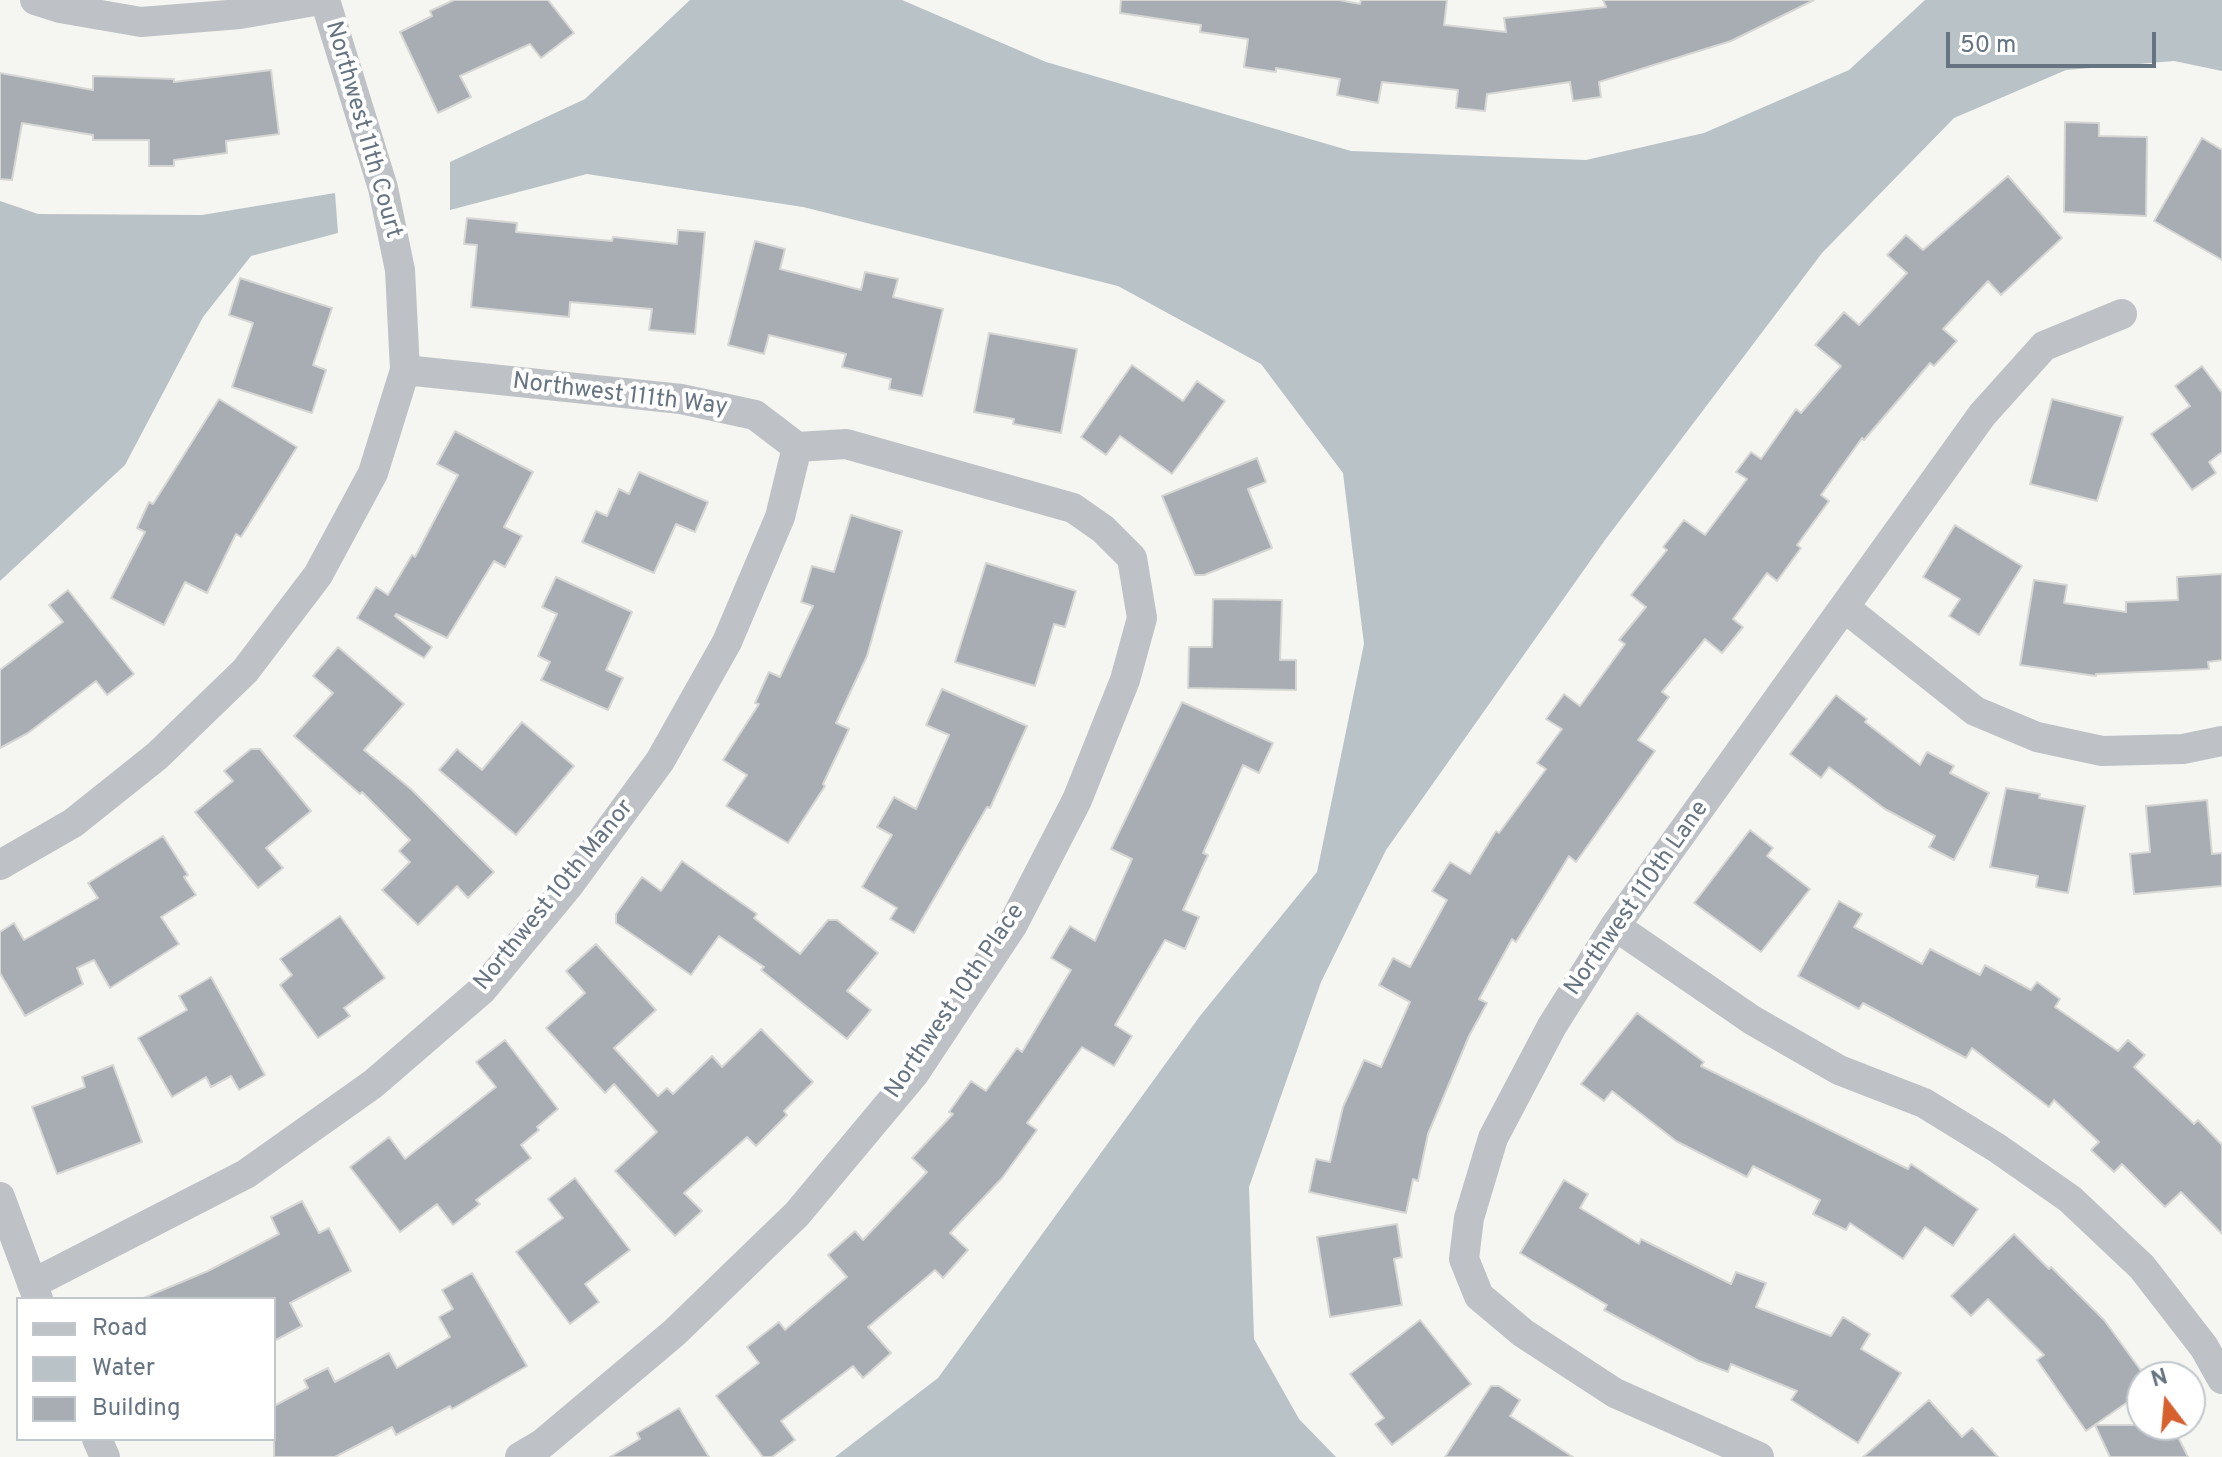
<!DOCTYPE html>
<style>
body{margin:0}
#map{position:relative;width:2222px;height:1457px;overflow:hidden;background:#f5f5f1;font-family:Overpass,sans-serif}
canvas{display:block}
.legend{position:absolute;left:16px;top:1297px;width:260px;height:144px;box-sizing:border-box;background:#fff;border:2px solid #c2c7cc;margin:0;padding:10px 14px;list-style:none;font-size:24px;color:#667380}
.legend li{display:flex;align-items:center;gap:16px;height:40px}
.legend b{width:40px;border:2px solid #c2c7cc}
.north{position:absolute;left:2126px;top:1361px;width:80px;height:80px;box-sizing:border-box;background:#fff;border:2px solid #c2c7cc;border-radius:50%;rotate:344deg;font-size:22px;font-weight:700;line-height:32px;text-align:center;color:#667380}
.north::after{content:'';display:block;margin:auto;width:28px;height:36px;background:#d7602f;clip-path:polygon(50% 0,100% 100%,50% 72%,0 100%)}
.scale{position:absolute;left:1946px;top:32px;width:210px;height:36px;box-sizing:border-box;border:4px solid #667380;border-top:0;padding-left:10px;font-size:24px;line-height:28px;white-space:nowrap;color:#667380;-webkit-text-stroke:6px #fff;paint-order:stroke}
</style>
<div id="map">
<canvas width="2222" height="1457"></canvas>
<ul class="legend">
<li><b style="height:10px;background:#bec1c5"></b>Road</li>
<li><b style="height:22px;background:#b8c2c7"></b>Water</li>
<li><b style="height:22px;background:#a7adb3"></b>Building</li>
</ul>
<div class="north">N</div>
<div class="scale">50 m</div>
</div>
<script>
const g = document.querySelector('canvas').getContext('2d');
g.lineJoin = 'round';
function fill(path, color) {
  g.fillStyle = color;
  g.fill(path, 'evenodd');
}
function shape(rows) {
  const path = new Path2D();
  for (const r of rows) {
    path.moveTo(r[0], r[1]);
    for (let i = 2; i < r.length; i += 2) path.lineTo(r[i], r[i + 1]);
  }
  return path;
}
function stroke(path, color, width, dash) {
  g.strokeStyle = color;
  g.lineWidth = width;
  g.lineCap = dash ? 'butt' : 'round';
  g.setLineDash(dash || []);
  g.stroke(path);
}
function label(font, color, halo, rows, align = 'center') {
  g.font = font + ' Overpass,sans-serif';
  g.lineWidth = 8;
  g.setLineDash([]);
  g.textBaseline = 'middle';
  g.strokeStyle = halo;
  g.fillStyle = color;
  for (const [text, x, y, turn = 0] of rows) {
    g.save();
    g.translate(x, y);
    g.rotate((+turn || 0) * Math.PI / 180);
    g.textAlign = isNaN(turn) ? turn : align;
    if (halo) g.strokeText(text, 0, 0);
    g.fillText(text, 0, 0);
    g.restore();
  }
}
const water = shape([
 [690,0,902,0,1046,62,1351,151,1586,160,1704,133,1849,70,1925,0,2222,0,2222,71,2174,61,2066,70,1954,118,1822,253,1605,540,1386,850,1321,982,1249,1187,1254,1339,1299,1419,1336,1457,835,1457,938,1378,1200,1016,1317,872,1364,644,1343,473,1261,364,1118,286,803,207,587,174,450,210,450,162,585,99],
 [335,193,338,233,251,256,203,317,125,465,0,581,0,201,38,214,202,215]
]);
const building = shape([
 [454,0,548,0,574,33,541,58,530,44,460,76,471,97,438,113,400,32,432,16,430,11,454,0],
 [1121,0,1339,0,1360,4,1361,0,1447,0,1444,25,1506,32,1504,18,1606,7,1603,0,1814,0,1731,41,1599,82,1601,97,1573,101,1570,82,1487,94,1485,111,1456,108,1458,90,1382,82,1378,103,1337,95,1340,79,1276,68,1276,72,1244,67,1248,39,1200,32,1201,25,1120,13,1121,0],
 [271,70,279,134,226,141,227,153,174,160,174,166,149,166,149,140,93,140,93,135,22,123,12,180,0,179,0,73,93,90,93,76,174,79,174,82,271,70],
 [2065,122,2099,123,2099,136,2147,137,2146,216,2064,212,2065,122],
 [2202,138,2222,150,2222,260,2154,221,2202,138],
 [2008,176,2062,238,2001,295,1988,281,1943,329,1957,341,1934,366,1930,363,1864,440,1862,438,1821,495,1829,501,1797,545,1801,548,1777,581,1767,573,1733,619,1743,627,1722,653,1705,639,1662,692,1669,697,1638,740,1655,751,1576,862,1569,856,1516,942,1512,939,1479,999,1487,1003,1469,1036,1428,1134,1418,1181,1413,1179,1406,1213,1309,1192,1316,1159,1330,1162,1343,1107,1364,1060,1381,1067,1410,1002,1379,985,1393,958,1410,967,1447,900,1432,891,1450,862,1470,874,1496,831,1499,833,1546,769,1537,763,1562,729,1546,719,1564,694,1580,706,1625,644,1619,640,1646,607,1631,595,1667,550,1663,547,1684,520,1705,535,1747,479,1736,472,1751,452,1761,459,1796,409,1801,413,1841,366,1815,345,1844,312,1859,325,1907,273,1887,255,1906,235,1923,250,2008,176],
 [467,218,517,223,516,232,612,241,613,237,677,244,678,230,705,232,695,334,649,330,652,309,570,302,569,317,471,307,477,245,464,244,467,218],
 [755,241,785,249,780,269,861,290,865,272,898,279,893,297,943,309,922,396,889,389,891,379,842,367,846,354,769,335,764,354,728,345,755,241],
 [240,278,332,308,313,365,326,370,312,413,232,387,253,323,229,315,240,278],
 [989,333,1077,349,1061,433,1013,424,1014,419,974,412,989,333],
 [1132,365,1183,401,1197,381,1225,401,1172,474,1120,436,1106,455,1081,437,1132,365],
 [2202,366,2222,393,2222,452,2209,462,2216,473,2192,490,2151,434,2190,406,2175,386,2202,366],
 [219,399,297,447,241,537,236,534,207,593,185,582,164,625,111,598,145,532,137,528,149,502,153,504,219,399],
 [2052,399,2123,417,2097,501,2030,484,2052,399],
 [455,431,533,472,504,527,522,536,505,567,494,561,447,638,396,614,395,616,432,647,424,658,357,618,376,587,388,595,412,555,415,557,458,475,437,464,455,431],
 [1257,458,1266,482,1248,489,1272,548,1204,575,1195,575,1162,496,1257,458],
 [639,472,708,502,695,532,676,524,654,573,582,542,596,511,607,516,619,489,629,494,639,472],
 [851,515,902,531,867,656,836,723,849,729,823,784,825,786,788,843,726,806,747,775,723,760,759,704,755,703,769,672,780,677,813,606,801,602,812,566,834,572,851,515],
 [1955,525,2022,566,1979,635,1949,616,1960,599,1923,577,1955,525],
 [986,563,1076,591,1065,627,1054,624,1035,686,955,662,986,563],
 [2222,574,2222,660,2208,662,2209,669,2096,674,2096,676,2020,665,2034,580,2067,585,2064,603,2126,612,2126,602,2178,600,2177,577,2222,574],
 [556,577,632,612,606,670,623,678,608,710,541,680,550,662,538,656,557,614,542,607,556,577],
 [68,590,134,674,107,695,96,681,28,733,0,748,0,670,63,622,49,605,68,590],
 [1213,599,1282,600,1280,660,1296,660,1296,690,1188,688,1189,647,1212,647,1213,599],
 [338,647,404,704,364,750,412,790,494,872,468,898,457,886,418,925,382,890,410,862,399,851,410,840,362,792,360,794,294,736,333,693,313,676,338,647],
 [942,689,1027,726,990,808,987,807,914,933,890,919,897,908,862,887,892,835,877,827,894,797,916,809,949,735,926,725,942,689],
 [1836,695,1867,719,1865,722,1920,765,1927,752,1954,766,1950,773,1989,793,1954,860,1929,847,1935,836,1885,809,1829,767,1821,778,1790,754,1836,695],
 [1182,702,1273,743,1259,773,1243,765,1203,853,1208,855,1183,910,1199,917,1185,949,1165,940,1115,1025,1132,1036,1114,1066,1082,1047,1027,1123,1037,1130,1002,1178,950,1233,968,1250,943,1278,935,1270,868,1327,891,1353,863,1378,853,1366,781,1421,795,1440,772,1457,763,1457,716,1396,759,1363,747,1347,779,1322,785,1330,847,1277,828,1255,855,1231,863,1240,927,1172,912,1158,953,1114,949,1112,971,1081,986,1091,1017,1048,1022,1052,1071,970,1051,958,1070,926,1095,941,1132,859,1111,849,1182,702],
 [522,722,574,766,516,835,439,770,457,749,482,770,522,722],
 [251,749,260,749,311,811,266,848,283,868,258,888,195,812,233,781,224,771,251,749],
 [2006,788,2040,794,2039,798,2085,806,2068,893,2036,887,2038,876,1990,867,2006,788],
 [2207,800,2212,854,2222,853,2222,886,2134,894,2130,854,2150,852,2146,806,2207,800],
 [1750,830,1773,848,1767,856,1810,889,1761,952,1694,903,1750,830],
 [163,836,188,875,184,877,196,895,161,917,179,944,110,988,94,960,77,968,83,984,25,1016,0,973,0,932,14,923,24,940,98,898,88,883,163,836],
 [682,861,757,914,754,918,800,954,828,920,837,920,878,953,847,991,871,1010,847,1039,761,970,764,967,719,936,691,975,616,923,616,914,642,877,661,891,682,861],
 [1839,901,1862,914,1854,927,1922,964,1930,949,1980,975,1985,965,2031,990,2037,982,2060,999,2055,1007,2118,1051,2128,1040,2145,1055,2134,1067,2194,1124,2198,1120,2222,1145,2222,1234,2181,1192,2165,1207,2122,1164,2114,1172,2091,1150,2099,1142,2054,1100,2049,1107,1972,1048,1966,1058,1863,1003,1859,1009,1798,976,1839,901],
 [340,916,385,978,344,1008,350,1016,318,1038,280,985,292,975,280,959,340,916],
 [596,944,656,1010,614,1048,658,1096,667,1088,673,1094,712,1056,722,1067,761,1029,813,1082,784,1111,787,1115,756,1146,747,1137,684,1193,702,1211,675,1236,615,1171,657,1132,614,1084,605,1093,546,1028,585,993,566,971,596,944],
 [211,977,265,1075,239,1090,231,1076,211,1087,206,1077,172,1097,138,1038,187,1010,179,996,211,977],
 [1637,1013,1704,1062,1701,1066,1908,1169,1911,1164,1978,1209,1953,1246,1925,1227,1903,1259,1850,1223,1846,1230,1813,1214,1820,1200,1753,1166,1747,1177,1676,1141,1612,1091,1604,1101,1581,1084,1637,1013],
 [505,1040,558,1109,537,1127,539,1130,521,1145,531,1158,476,1200,480,1204,453,1225,437,1204,400,1232,350,1167,389,1137,405,1159,496,1087,476,1062,505,1040],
 [113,1065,142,1142,57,1174,32,1107,85,1087,82,1077,113,1065],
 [575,1178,630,1250,585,1284,599,1302,570,1324,516,1252,563,1218,548,1199,575,1178],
 [1564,1180,1588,1194,1580,1208,1639,1244,1641,1239,1731,1284,1736,1272,1766,1283,1756,1307,1831,1336,1843,1317,1870,1334,1861,1349,1901,1373,1858,1443,1791,1400,1797,1391,1731,1364,1728,1372,1699,1361,1604,1310,1607,1305,1520,1253,1564,1180],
 [302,1201,319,1233,329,1228,351,1271,290,1303,302,1326,274,1341,274,1299,141,1299,208,1271,279,1234,271,1217,302,1201],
 [1397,1224,1402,1257,1394,1259,1402,1305,1330,1317,1317,1237,1397,1224],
 [2014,1234,2049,1269,2051,1267,2104,1320,2142,1372,2142,1392,2086,1431,2037,1360,2044,1355,1988,1299,1971,1316,1951,1296,2014,1234],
 [472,1273,527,1366,452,1409,450,1406,396,1435,392,1427,335,1457,274,1457,274,1406,308,1388,304,1380,328,1368,335,1382,389,1353,397,1368,450,1337,439,1317,453,1309,442,1290,472,1273],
 [1420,1320,1471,1384,1392,1445,1375,1424,1384,1418,1350,1374,1420,1320],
 [1491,1386,1499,1386,1520,1400,1510,1416,1573,1457,1445,1457,1491,1386],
 [1929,1400,1962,1437,1972,1428,1998,1457,1863,1457,1929,1400],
 [679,1408,709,1457,610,1457,640,1439,637,1433,679,1408],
 [2095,1425,2172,1425,2188,1457,2110,1457,2095,1425]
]);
const street = shape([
 [35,0,60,8,141,22,240,14,320,0],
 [405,370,681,399,755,415,797,447,846,444,1073,508,1103,529,1132,558,1142,618,1125,680,1077,800,1012,926,914,1074,797,1214,674,1333,542,1444,520,1457],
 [1845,608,1975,711,2037,737,2102,751,2183,749,2222,741],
 [0,865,73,823,157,756,245,671,318,575,373,473,405,370,400,270,383,188,325,0],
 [1615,926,1752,1020,1839,1070,1924,1103,1997,1148,2070,1199,2142,1267,2204,1347,2222,1379],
 [0,1197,38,1299],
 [32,1284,246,1174,373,1084,482,990,569,885,660,761,727,642,780,517,797,447],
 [97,1439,105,1457],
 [1759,1457,1615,1393,1523,1333,1479,1296,1464,1259,1469,1218,1493,1138,1552,1026,1615,926,1982,415,2044,346,2122,314]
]);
const streetNames = [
 ["Northwest 11th Court",362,130,74],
 ["Northwest 111th Way",620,396,7],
 ["Northwest 10th Manor",555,896,-51],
 ["Northwest 110th Lane",1638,899,-55],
 ["Northwest 10th Place",956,1002,-56]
];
fill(water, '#b8c2c7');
fill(building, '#a7adb3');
stroke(building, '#d6d6d4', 2);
stroke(street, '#bec1c5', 30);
label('24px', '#667380', '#fff', streetNames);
</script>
